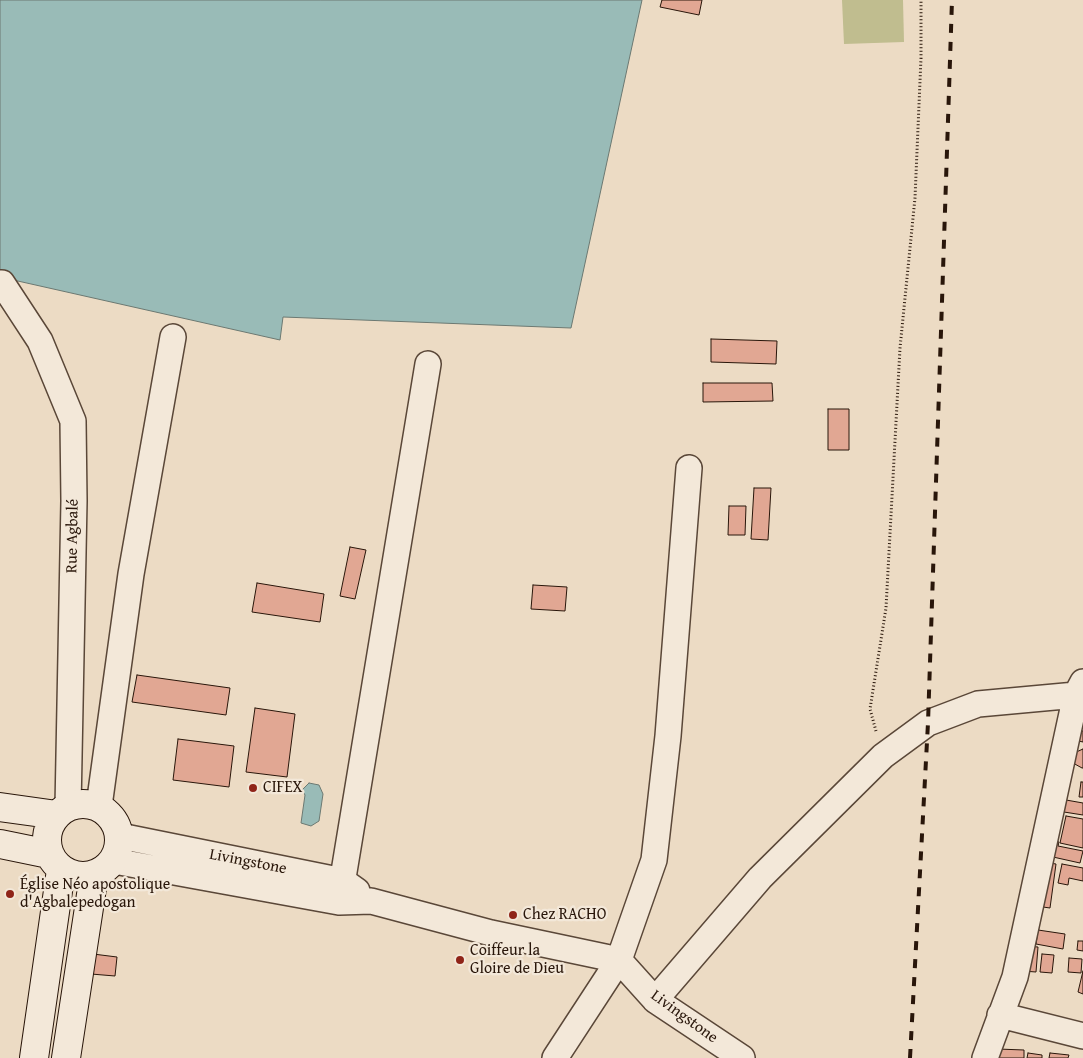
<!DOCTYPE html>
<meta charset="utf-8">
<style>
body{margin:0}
canvas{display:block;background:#ecdbc4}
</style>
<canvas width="1083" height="1058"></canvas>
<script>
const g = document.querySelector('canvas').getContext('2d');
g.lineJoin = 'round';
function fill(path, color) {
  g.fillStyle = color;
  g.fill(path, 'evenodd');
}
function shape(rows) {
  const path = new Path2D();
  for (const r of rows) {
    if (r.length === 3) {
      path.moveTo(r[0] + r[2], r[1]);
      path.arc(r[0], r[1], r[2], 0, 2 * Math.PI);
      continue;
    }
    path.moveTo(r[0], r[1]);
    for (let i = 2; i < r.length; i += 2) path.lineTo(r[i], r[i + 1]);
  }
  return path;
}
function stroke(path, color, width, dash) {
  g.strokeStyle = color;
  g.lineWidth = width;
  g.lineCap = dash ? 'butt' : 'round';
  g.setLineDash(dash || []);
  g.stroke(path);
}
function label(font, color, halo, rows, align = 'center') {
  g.font = font + ' "Gentium Book Plus",serif';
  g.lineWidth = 4.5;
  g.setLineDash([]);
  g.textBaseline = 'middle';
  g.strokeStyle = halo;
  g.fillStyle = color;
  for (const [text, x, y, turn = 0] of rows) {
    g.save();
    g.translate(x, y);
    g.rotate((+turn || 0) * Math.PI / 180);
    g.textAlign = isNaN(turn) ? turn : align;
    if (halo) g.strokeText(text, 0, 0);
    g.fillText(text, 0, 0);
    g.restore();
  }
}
const green = shape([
 [842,0,903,0,904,42,844,44]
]);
const water = shape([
 [0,0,642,0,571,328,283,317,280,340,0,277,0,0],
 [309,783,319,785,323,794,319,821,311,826,301,823,305,795,302,790,309,783]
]);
const building = shape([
 [662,0,702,0,699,15,660,7,662,0],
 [711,339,777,341,776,364,711,362,711,339],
 [703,383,772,383,773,401,703,402,703,383],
 [828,409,849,409,849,450,828,450,828,409],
 [754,488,771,488,768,540,751,539,754,488],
 [729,506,746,506,745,535,728,535,729,506],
 [350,547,366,550,355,599,340,596,350,547],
 [257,583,324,594,320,622,252,612,257,583],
 [533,585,567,587,565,611,531,609,533,585],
 [137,675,230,688,226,715,132,702,137,675],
 [255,708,295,714,287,777,246,772,255,708],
 [1076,730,1083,731,1083,742,1074,740,1076,730],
 [178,739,234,746,229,787,173,780,178,739],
 [1083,749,1083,768,1082,768,1073,763,1074,753,1083,749],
 [1081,782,1083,782,1083,797,1079,797,1081,782],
 [1066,800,1083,803,1083,815,1064,812,1066,800],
 [1066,816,1083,819,1083,848,1060,843,1066,816],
 [1047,839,1059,842,1058,846,1083,851,1080,863,1044,855,1047,839],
 [1043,862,1056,864,1050,908,1036,906,1043,862],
 [1062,864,1083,868,1083,881,1069,878,1068,885,1058,883,1062,864],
 [1038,930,1065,934,1063,949,1036,944,1038,930],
 [1078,941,1083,941,1083,951,1077,950,1078,941],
 [1025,946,1038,947,1036,972,1023,971,1025,946],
 [93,954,117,957,115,976,91,974,93,954],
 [1042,954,1054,955,1052,973,1040,972,1042,954],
 [1069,958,1082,959,1081,973,1068,972,1069,958],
 [1083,971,1083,994,1078,992,1083,971],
 [998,1049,1024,1050,1024,1058,998,1058,998,1049],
 [1028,1053,1042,1055,1042,1058,1027,1058,1028,1053],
 [1050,1053,1069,1055,1068,1058,1049,1058,1050,1053]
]);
const path = shape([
 [876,731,870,709,886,608,900,348,915,198,921,58,921,0]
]);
const street = shape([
 [2,283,40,341,73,421,74,501,68,807],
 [99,806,131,574,173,337],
 [120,836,343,881,357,891],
 [114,861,339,902,371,901,491,933,619,960,655,1000,742,1058],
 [339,902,428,364],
 [655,1000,760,878,883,756,928,723,978,704,1076,695,1083,697],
 [1000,1015,1083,1036],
 [555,1058,619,960,654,860,668,736,689,468],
 [985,1058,1015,977,1076,695,1083,682]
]);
const secondary = shape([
 [83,840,36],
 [0,807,57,815],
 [0,844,49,854],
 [34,1058,61,870],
 [66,1058,94,875]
]);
const rail = shape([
 [910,1058,928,723,952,0]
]);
const markers = [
 [253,788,5,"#8f2418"],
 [10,894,5,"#8f2418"],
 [513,915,5,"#8f2418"],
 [460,960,5,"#8f2418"]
];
const streetNames = [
 ["Rue Agbalé",73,536,-89],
 ["Livingstone",248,862,11],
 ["Livingstone",684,1017,36]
];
const poiNames = [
 ["CIFEX",263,788],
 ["Église Néo apostolique",20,885],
 ["d'Agbalepedogan",20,903],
 ["Chez RACHO",523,915],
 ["Coiffeur la",470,951],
 ["Gloire de Dieu",470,969]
];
fill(green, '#c0bd8f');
fill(water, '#99bbb7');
stroke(water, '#6c7972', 1);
fill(building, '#e1a793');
stroke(building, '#29160a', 1);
stroke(street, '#5a4738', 28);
stroke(secondary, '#29160a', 30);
stroke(path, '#29160a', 3, [1, 2.5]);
stroke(street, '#f3e8d9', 25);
stroke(secondary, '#f3e8d9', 28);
stroke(rail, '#29160a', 4, [9, 9]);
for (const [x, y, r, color] of markers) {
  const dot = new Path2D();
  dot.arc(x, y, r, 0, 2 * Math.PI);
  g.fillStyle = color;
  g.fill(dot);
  stroke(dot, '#f3e8d9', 2);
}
label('16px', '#29160a', '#f3e8d9', streetNames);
label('16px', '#29160a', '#f3e8d9', poiNames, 'left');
</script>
